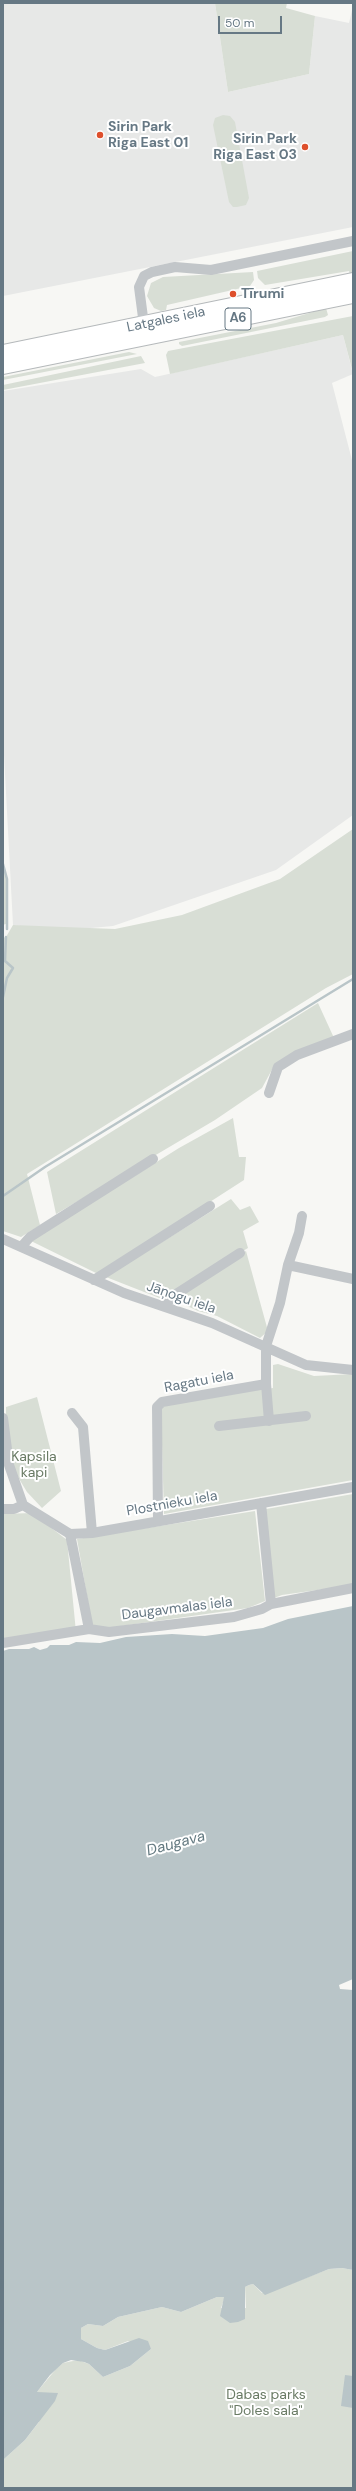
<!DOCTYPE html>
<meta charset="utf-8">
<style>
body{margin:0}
#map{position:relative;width:356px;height:2491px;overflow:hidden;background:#f7f7f4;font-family:"DM Sans",sans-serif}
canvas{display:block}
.frame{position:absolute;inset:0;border:4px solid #667884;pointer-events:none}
.scale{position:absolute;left:218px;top:16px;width:64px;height:18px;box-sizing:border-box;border:2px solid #667884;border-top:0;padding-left:5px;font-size:12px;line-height:14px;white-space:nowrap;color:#667884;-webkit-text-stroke:3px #fff;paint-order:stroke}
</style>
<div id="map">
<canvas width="356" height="2491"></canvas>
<div class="frame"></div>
<div class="scale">50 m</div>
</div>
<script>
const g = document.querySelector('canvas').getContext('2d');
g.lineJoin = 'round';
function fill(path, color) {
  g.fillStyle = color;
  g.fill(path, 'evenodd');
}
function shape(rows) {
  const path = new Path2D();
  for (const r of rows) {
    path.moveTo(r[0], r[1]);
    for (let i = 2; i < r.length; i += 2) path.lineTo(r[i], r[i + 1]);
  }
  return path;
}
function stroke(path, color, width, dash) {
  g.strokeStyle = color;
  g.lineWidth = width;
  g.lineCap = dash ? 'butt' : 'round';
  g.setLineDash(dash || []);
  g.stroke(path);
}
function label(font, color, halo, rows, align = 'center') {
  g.font = font + ' "DM Sans",sans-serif';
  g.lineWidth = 4;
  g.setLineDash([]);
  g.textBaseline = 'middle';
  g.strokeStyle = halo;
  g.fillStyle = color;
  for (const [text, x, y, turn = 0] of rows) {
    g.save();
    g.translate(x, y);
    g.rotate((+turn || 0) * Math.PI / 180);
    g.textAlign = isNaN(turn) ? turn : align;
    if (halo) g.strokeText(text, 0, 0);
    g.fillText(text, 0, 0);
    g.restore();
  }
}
const built = shape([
 [3,3,215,3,228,92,309,74,315,16,349,23,353,6,353,227,3,296],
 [343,335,353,374,332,383,353,464,353,815,276,870,113,926,58,931,13,925,3,736,3,391,141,369,155,377]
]);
const green = shape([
 [215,3,287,3,286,8,315,16,309,74,228,92],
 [223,115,230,116,235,122,249,198,246,205,237,207,233,207,229,202,213,125,215,118],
 [353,251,353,274,350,275,349,271,265,285,258,278,257,271],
 [253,272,254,280,250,286,167,305,166,310,161,311,154,308,147,296,151,283,163,277],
 [326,308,328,315,325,317,182,346,179,344,179,342,276,323],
 [353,316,353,373,343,335,170,374,166,355,168,351],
 [129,352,137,354,3,380,3,377],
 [141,356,145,363,3,390,3,385],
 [353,829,353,974,326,988,27,1174,40,1225,21,1237,3,1231,3,938,6,937,13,925,115,929,182,915,280,879],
 [3,864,7,879,8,923,3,925],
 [318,1003,334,1038,275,1064,262,1088,215,1120,56,1214,47,1172],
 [233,1118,239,1157,246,1157,244,1180,98,1274,31,1241,179,1148],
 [231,1199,240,1210,250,1206,259,1222,243,1231,248,1248,162,1299,106,1277],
 [246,1251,268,1331,260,1338,217,1316,198,1311,172,1299],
 [278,1364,314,1376,353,1374,353,1480,164,1514,161,1410,165,1401,273,1388,273,1365],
 [37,1397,61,1491,42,1508,27,1492,15,1472,6,1416,6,1407],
 [353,1494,353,1585,282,1595,274,1598,266,1509],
 [255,1511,265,1601,248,1608,93,1630,77,1539],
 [32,1513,67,1540,76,1632,3,1642,3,1514],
 [342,2268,353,2270,353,2488,3,2488,3,2460,25,2440,39,2422,36,2393,56,2369,63,2363,78,2360,89,2364,103,2377,130,2366,151,2349,128,2341,105,2350,97,2348,81,2339,81,2328,88,2324,103,2326,118,2317,162,2307,181,2312,217,2297,225,2297,221,2308,246,2308,245,2287,249,2285,253,2284,262,2293,280,2288,329,2269]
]);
const water = shape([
 [353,1606,353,1979,339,1985,340,1989,353,1990,353,2270,342,2268,329,2269,265,2295,253,2284,249,2285,245,2287,245,2319,238,2322,230,2323,220,2316,224,2297,217,2297,181,2312,162,2307,118,2317,103,2326,88,2324,81,2328,81,2339,97,2348,105,2350,139,2338,148,2341,151,2349,130,2366,103,2377,89,2364,84,2362,71,2360,63,2363,50,2375,37,2392,58,2393,55,2401,25,2440,3,2460,3,1651,9,1649,29,1649,34,1647,40,1650,47,1648,50,1645,69,1645,76,1642,100,1643,126,1637,172,1634,205,1636,263,1628,288,1619],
 [345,2375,353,2376,353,2408,341,2406]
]);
const stream = shape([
 [3,864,7,879,7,929],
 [3,997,7,978,13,968,5,961,6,937],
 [3,1196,45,1167,353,979]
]);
const minor = shape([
 [144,325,139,287,144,276,152,272,175,267,211,270,353,241],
 [269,1093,278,1067,297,1055,353,1034],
 [3,1239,124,1293,212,1323,306,1365,353,1370],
 [22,1246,30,1237,153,1159],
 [288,1265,353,1279],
 [94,1280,210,1206],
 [166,1307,170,1298,240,1253],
 [72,1413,83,1427,92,1533],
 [3,1418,9,1465,23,1505],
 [269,1421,266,1384,266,1346,280,1303,288,1265,299,1233,302,1216],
 [219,1426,306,1416],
 [261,1503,271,1604],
 [3,1509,14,1509,23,1505,70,1534,92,1533,353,1487],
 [158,1520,157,1407,162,1402,266,1384],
 [70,1534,89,1629],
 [3,1643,89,1629,109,1632,234,1617,262,1609,271,1604,353,1588]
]);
const trunk = shape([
 [3,353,353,281],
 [3,366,353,295]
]);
const markers = [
 [100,135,4,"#de4f2c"],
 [305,147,4,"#de4f2c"],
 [233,294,4,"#de4f2c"]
];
const shields = [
 [238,319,26]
];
const shieldNames = [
 ["A6",238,319]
];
const poiNames = [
 ["Sirin Park",108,127],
 ["Riga East 01",108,143],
 ["Sirin Park",297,139,"right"],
 ["Riga East 03",297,155,"right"],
 ["Tīrumi",241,294]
];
const streetNames = [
 ["Latgales iela",166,320,-12],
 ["Jāņogu iela",181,1298,19],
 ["Ragatu iela",199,1382,-11],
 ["Plostnieku iela",172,1504,-10],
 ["Daugavmalas iela",177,1609,-7]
];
const parkNames = [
 ["Kapsila",34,1457],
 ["kapi",34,1473],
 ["Dabas parks",266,2395],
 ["\"Doles sala\"",266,2411]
];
const waterNames = [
 ["Daugava",176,1844,-15]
];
fill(built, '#e7e8e7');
fill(green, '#d8ded5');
fill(water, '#b9c5c8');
stroke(stream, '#b9c5c8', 2.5);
stroke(trunk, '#b5b9bb', 18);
stroke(minor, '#c2c6c9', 10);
stroke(trunk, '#fff', 16);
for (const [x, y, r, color] of markers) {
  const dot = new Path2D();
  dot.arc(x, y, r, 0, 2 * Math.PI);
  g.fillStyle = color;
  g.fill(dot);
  stroke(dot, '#fff', 1.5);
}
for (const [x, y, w] of shields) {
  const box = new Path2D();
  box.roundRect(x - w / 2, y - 11, w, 22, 3);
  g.fillStyle = '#fff';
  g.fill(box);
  stroke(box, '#667884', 1);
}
label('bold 13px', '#667884', null, shieldNames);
label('bold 14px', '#667884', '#fff', poiNames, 'left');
label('14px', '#667884', '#fff', streetNames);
label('14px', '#6a7b65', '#fff', parkNames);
label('italic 15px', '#637980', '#fff', waterNames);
</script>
